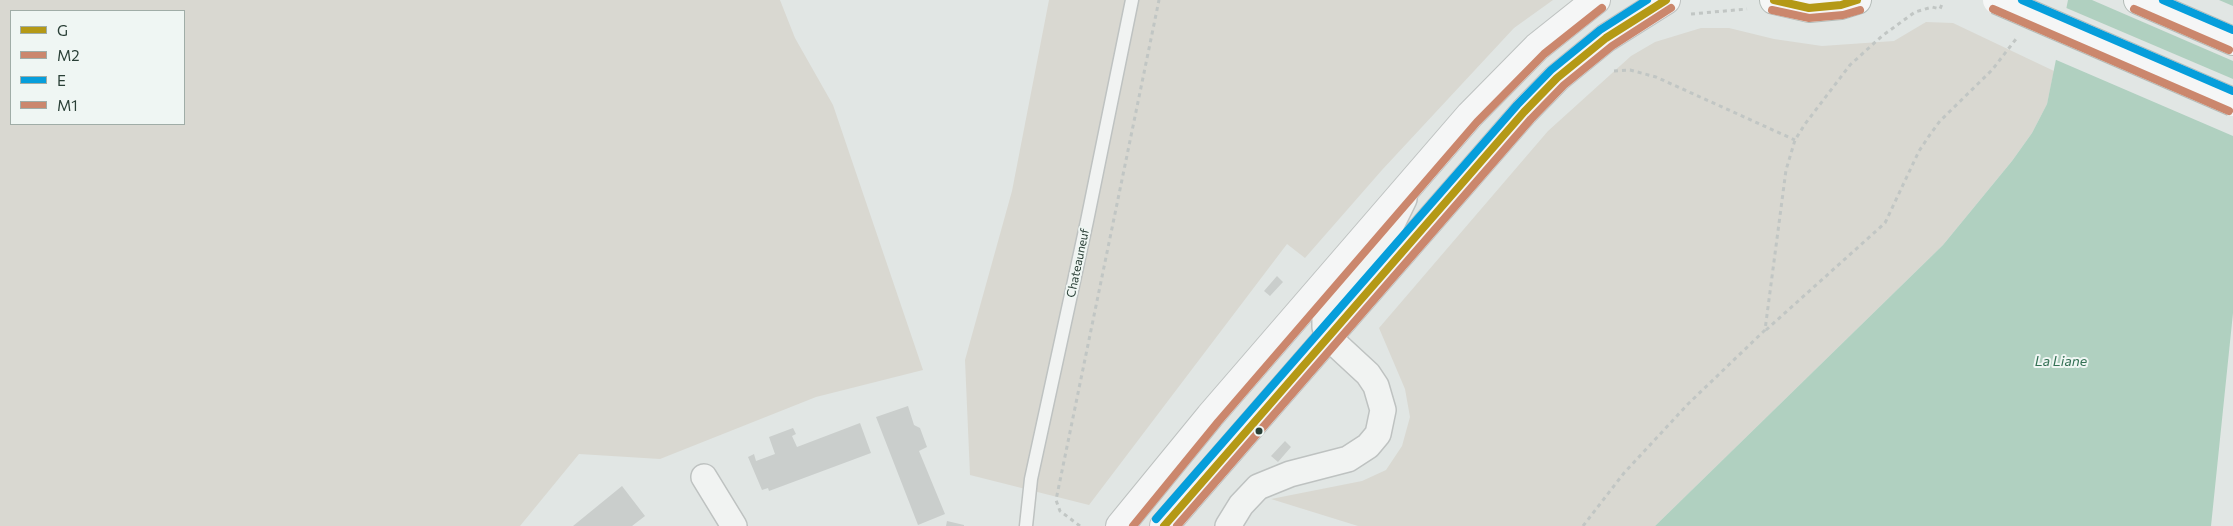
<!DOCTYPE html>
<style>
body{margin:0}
#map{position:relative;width:2233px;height:526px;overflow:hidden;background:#e1e6e4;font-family:Commissioner,sans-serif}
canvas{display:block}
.legend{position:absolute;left:10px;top:10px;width:175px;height:115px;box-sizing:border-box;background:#eff6f3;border:1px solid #a0ada7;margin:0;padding:6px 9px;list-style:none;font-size:15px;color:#293f36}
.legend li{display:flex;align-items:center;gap:10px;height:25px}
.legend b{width:25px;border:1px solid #a0ada7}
</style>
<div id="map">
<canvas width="2233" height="526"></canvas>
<ul class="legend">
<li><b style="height:6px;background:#b49916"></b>G</li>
<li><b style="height:6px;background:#cb876d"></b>M2</li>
<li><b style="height:6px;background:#069edb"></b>E</li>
<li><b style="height:6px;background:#cb876d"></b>M1</li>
</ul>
</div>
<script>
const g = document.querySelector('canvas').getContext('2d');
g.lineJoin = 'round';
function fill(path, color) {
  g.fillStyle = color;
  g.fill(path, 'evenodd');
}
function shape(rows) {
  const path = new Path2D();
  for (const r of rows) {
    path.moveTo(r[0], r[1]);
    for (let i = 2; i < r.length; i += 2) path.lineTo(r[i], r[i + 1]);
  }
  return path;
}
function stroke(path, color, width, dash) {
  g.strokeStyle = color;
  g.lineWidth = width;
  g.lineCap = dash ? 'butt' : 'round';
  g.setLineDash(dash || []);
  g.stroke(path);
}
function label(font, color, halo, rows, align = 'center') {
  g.font = font + ' Commissioner,sans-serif';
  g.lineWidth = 4;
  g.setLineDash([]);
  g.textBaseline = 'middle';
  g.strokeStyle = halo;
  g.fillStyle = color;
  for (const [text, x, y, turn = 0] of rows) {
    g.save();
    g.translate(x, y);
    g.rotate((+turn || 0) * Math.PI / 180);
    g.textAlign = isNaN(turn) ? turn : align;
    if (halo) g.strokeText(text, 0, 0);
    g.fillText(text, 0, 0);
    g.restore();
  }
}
const green = shape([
 [0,0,780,0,795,38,833,105,923,370,816,397,660,459,579,454,520,526,0,526],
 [11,11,184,11,184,124,11,124],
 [1049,0,1553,0,1514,28,1382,170,1305,258,1287,244,1089,505,970,475,965,360,1012,191],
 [1926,22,1953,23,2054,71,2047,104,2032,133,2012,161,1943,245,1655,526,1358,526,1271,499,1362,481,1386,470,1402,446,1410,417,1405,389,1379,328,1548,131,1631,56,1655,42,1701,28,1729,28,1774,39,1822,46,1894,41]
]);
const water = shape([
 [2068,0,2233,0,2233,313,2211,526,1655,526,1943,245,2012,161,2032,133,2047,104]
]);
const pier = shape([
 [2092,0,2219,0,2233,6,2233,61],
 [2064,7,2233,79,2233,136,2054,59]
]);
const building = shape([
 [1277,276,1283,282,1270,296,1264,291],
 [908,406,914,425,920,428,927,447,919,451,945,514,918,525,876,417],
 [860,423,871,453,769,491,768,488,762,490,748,457,754,454,756,461,775,454,769,437,793,428,796,434,792,436,797,447],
 [1285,441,1291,447,1278,462,1271,456],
 [622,486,645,516,632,526,573,526],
 [947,521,964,525,964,526,946,526]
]);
const path = shape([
 [1691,14,1747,9],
 [1614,71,1630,70,1656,77,1795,140],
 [1766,330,1885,223,1919,151,1929,136,1940,121,1992,70,2016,39],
 [1080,526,1060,511,1056,500,1159,0],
 [1583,526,1624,473,1688,404,1765,330,1786,170,1795,140,1805,124,1850,65,1882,36,1915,12,1932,7,1940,9,1942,4]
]);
const service = shape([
 [1026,526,1031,479,1087,221,1132,0]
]);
const minor = shape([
 [704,477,734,526],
 [1228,526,1241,505,1258,487,1290,474,1348,459,1368,446,1378,434,1383,410,1376,386,1368,374,1328,337,1325,327,1325,313,1330,300,1387,234,1404,199]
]);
const secondary = shape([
 [1120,526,1210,416,1470,115,1537,47,1596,0],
 [1164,526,1524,112,1557,78,1606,38,1666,0]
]);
const trunk = shape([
 [1774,0,1809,8,1841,5,1857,0],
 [2138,0,2233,41]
]);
const trunkBridge = shape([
 [1997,0,2233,102]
]);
const bus1 = shape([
 [1774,0,1809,8,1841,5,1857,0],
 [1164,526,1524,112,1557,78,1606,38,1666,0]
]);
const bus2 = shape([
 [1993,9,2229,111],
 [1772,10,1809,18,1843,15,1860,10],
 [1177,526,1531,119,1564,85,1612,46,1671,8]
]);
const bus3 = shape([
 [2022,0,2233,91],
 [2163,0,2233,30],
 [1156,519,1517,105,1551,70,1600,30,1647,0]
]);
const bus4 = shape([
 [2134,9,2229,50],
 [1133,526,1218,422,1477,122,1544,54,1602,8]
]);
const markers = [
 [1259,431,4.5,"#293f36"]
];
const streetNames = [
 ["Chateauneuf",1078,263,-78]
];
const waterNames = [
 ["La Liane",2061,361]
];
fill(green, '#d9d8d1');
fill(water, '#b0d0c0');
fill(pier, '#e1e6e4');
fill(building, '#cacecc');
stroke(service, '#bec2c1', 15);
stroke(minor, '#bec2c1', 28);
stroke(secondary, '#bec2c1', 30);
stroke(trunk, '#b3bbb7', 30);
stroke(path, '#c1c6c4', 3, [4, 4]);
stroke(service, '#f1f3f2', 12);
stroke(minor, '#f1f3f2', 25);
stroke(secondary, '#f5f6f6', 28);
stroke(trunk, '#f5f6f6', 28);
stroke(trunkBridge, '#b3bbb7', 30, []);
stroke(trunkBridge, '#f5f6f6', 28);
stroke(bus1, '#b49916', 8);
stroke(bus2, '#cb876d', 8);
stroke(bus3, '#069edb', 8);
stroke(bus4, '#cb876d', 8);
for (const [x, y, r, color] of markers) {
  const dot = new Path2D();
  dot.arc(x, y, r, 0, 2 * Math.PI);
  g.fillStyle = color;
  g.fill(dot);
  stroke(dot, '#eff6f3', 2);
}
label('12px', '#293f36', '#eff6f3', streetNames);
label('italic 14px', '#347155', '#eff6f3', waterNames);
</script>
